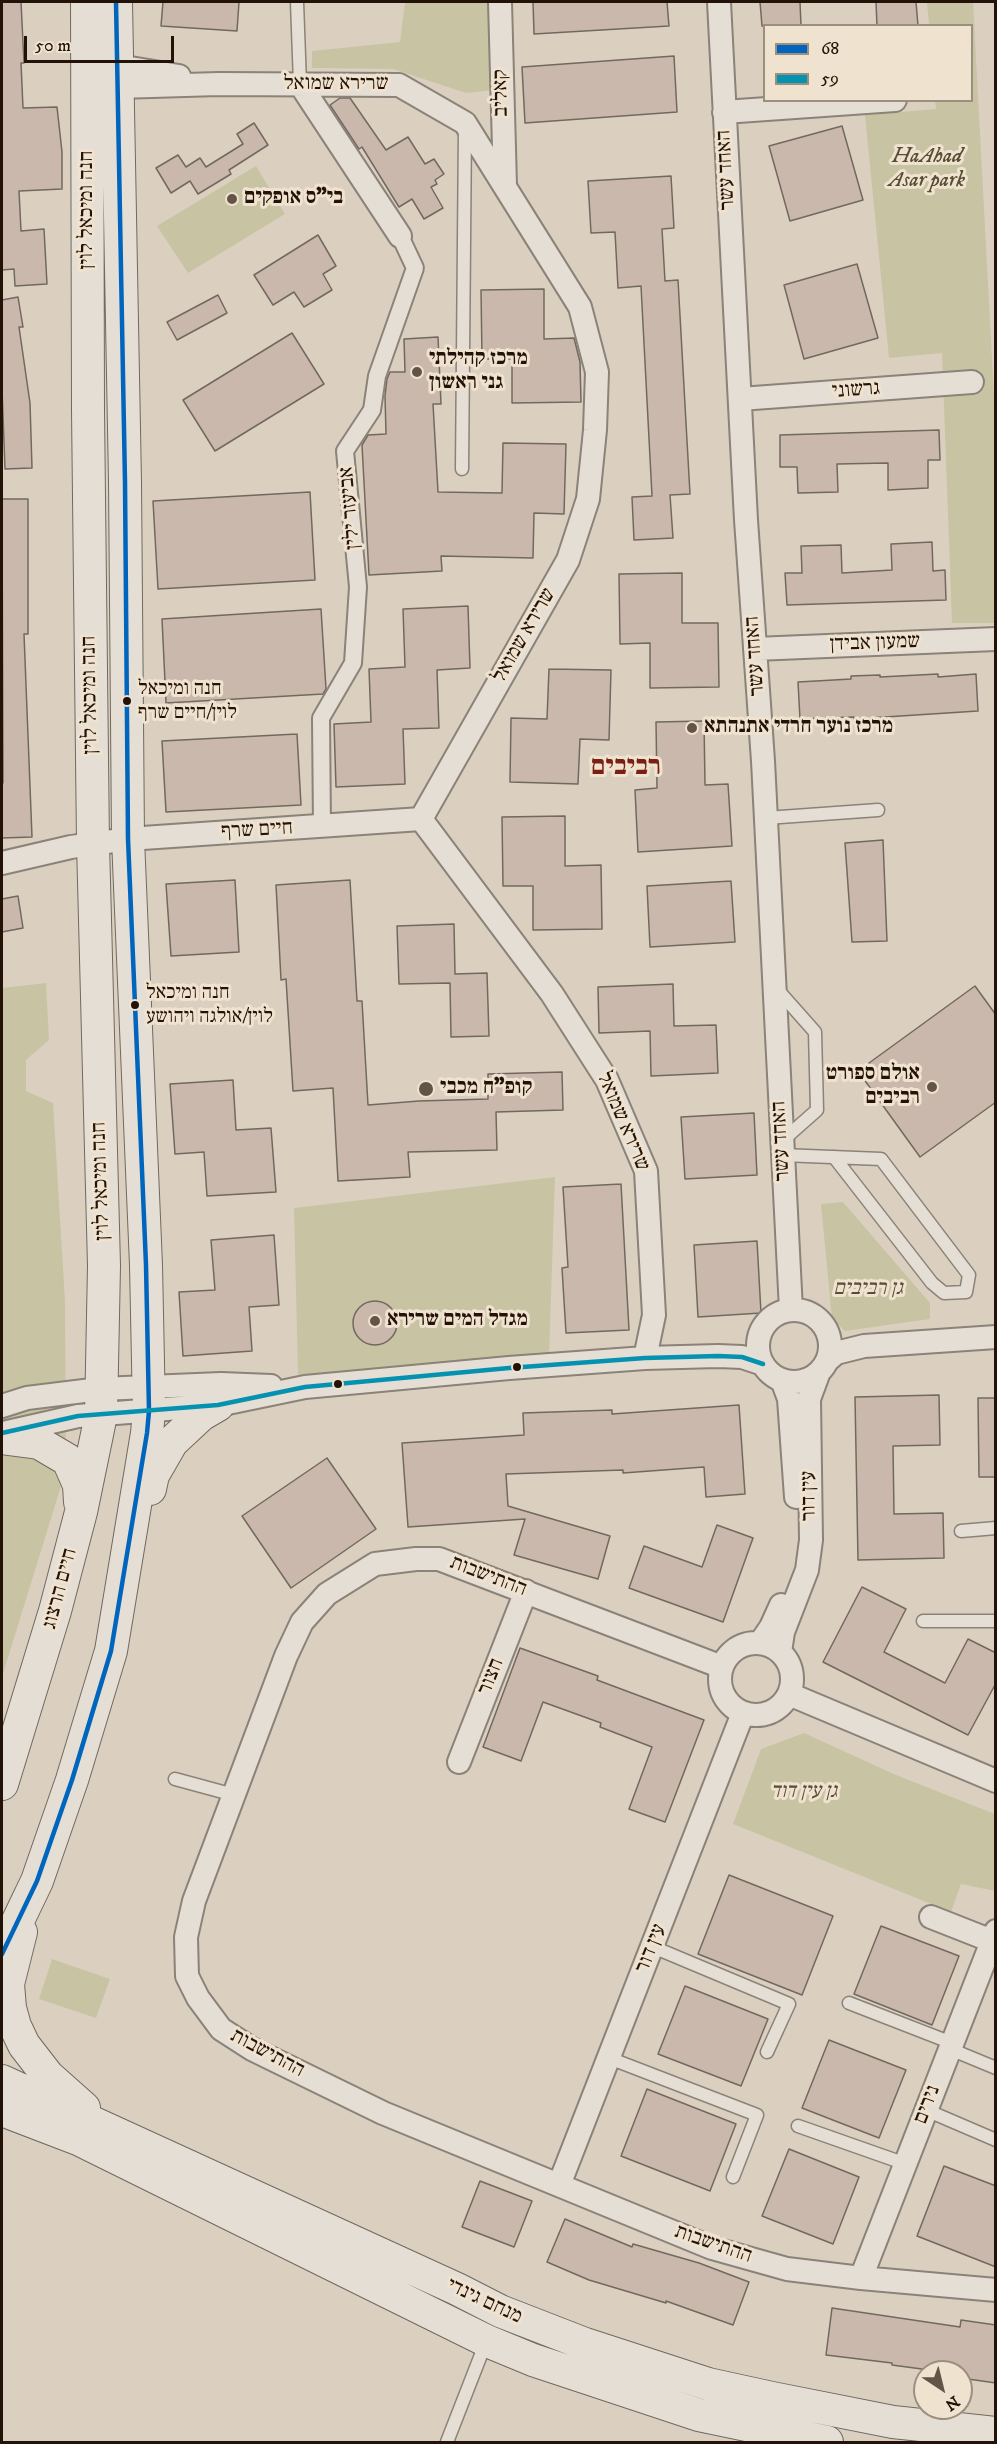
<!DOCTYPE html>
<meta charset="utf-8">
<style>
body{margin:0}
#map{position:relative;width:997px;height:2444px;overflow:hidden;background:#dbd0c0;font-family:"IM FELL DW Pica",serif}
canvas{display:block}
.frame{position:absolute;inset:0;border:3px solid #231207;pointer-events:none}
.legend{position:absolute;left:763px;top:24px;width:210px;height:78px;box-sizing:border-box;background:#efe2cf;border:2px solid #9d8f7f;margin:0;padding:8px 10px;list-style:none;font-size:18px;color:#231207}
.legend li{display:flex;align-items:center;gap:12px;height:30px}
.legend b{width:30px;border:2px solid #9d8f7f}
.north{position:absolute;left:913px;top:2360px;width:60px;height:60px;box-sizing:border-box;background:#efe2cf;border:2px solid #9d8f7f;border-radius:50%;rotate:145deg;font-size:16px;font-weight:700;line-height:24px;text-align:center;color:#231207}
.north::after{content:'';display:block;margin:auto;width:21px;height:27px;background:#635448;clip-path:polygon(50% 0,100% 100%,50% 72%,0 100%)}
.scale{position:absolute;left:24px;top:36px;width:150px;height:27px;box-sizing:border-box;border:3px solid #231207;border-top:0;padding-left:8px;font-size:18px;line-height:21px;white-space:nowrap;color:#231207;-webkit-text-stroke:4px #efe2cf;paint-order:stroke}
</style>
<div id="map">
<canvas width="997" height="2444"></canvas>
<div class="frame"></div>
<ul class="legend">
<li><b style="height:8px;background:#0065bd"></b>68</li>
<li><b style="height:8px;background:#0592b0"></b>59</li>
</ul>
<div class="north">N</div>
<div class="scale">50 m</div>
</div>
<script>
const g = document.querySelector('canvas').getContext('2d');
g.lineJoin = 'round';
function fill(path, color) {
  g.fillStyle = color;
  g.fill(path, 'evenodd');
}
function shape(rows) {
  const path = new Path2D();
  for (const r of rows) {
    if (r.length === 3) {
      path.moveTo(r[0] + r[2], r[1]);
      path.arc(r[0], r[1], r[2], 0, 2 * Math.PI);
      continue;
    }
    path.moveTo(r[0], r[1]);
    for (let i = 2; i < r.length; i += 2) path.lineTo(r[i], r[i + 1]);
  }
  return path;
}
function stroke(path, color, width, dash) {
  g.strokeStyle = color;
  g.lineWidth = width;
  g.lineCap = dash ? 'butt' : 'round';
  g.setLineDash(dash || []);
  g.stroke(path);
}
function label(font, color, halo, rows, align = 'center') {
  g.font = font + ' "IM FELL DW Pica","Frank Ruhl Libre",serif';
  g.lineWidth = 6;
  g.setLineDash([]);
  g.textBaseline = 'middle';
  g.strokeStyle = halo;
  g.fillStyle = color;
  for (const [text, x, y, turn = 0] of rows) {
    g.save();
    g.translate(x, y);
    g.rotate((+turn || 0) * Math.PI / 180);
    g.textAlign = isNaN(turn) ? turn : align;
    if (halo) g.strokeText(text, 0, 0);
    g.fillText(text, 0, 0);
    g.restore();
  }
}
const green = shape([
 [405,2,498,2,502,89,466,93,393,69,312,68,312,51,400,42],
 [927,2,973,2,995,415,995,623,952,623,942,353,889,358,865,115,936,109,935,101,972,100,972,26,929,25],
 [256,166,285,214,188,273,157,226],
 [46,983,49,1040,26,1060,26,1091,53,1103,65,1301,66,1470,2,1677,2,988],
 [555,1177,549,1356,298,1375,294,1208],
 [843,1202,930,1303,930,1319,845,1331,832,1319,821,1204],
 [804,1733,896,1775,995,1814,995,1891,961,1884,951,1912,733,1824,761,1749],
 [52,1959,110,1979,96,2018,39,1999]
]);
const building = shape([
 [2,2,21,2,24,63,21,63,23,108,57,107,62,152,62,189,19,191,21,231,44,229,47,284,15,286,14,269,2,270,2,2],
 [163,2,239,2,237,31,161,26,163,2],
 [533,2,667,2,669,26,534,34,533,2],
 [760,2,800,2,801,26,762,26,760,2],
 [876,2,916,2,918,26,877,26,876,2],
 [674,56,677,112,525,123,522,67,674,56],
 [340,98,350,98,386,150,408,137,425,164,434,159,444,174,435,180,437,184,431,187,443,208,424,219,412,199,399,207,362,147,359,149,330,105,340,98],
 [254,123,268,145,229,170,231,174,198,194,190,181,171,193,156,168,178,155,186,167,200,158,206,167,243,144,237,134,254,123],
 [842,126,863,200,790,221,769,146,842,126],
 [671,176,674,228,662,229,665,281,678,280,690,494,670,495,673,538,634,540,632,497,652,496,641,286,618,288,615,232,591,233,588,181,671,176],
 [318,235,336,266,323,274,332,290,304,307,294,292,273,305,254,275,318,235],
 [857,264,878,338,804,359,784,285,857,264],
 [544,289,544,339,574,338,580,362,581,402,512,403,512,359,482,359,481,290,544,289],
 [218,295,227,313,177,340,167,322,218,295],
 [18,297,23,327,19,327,30,403,32,468,5,469,2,389,2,300,18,297],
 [292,333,324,384,215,451,183,400,292,333],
 [438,337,441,404,433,404,438,492,502,493,503,443,566,444,564,514,534,513,533,558,441,556,442,571,369,575,362,445,368,435,386,434,385,396,387,379,390,372,405,372,404,339,438,337],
 [939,430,940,460,928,460,928,488,888,490,888,463,837,464,838,492,798,493,797,467,780,467,780,435,939,430],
 [310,492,315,580,158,589,153,501,310,492],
 [2,499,28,499,28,634,24,634,32,837,2,838,2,783,3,783,2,499],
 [932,542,933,571,945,570,946,600,787,605,785,573,802,573,801,546,841,545,842,573,892,570,891,544,932,542],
 [682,573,682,623,718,623,719,687,650,688,650,643,620,644,619,574,682,573],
 [468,606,470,668,437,670,439,728,403,729,405,784,336,787,334,724,371,722,369,669,405,667,403,609,468,606],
 [321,609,326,689,323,694,166,703,162,619,321,609],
 [549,669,611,670,609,740,580,739,578,784,510,782,511,718,547,719,549,669],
 [938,674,938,677,976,674,978,711,854,719,854,717,800,719,798,682,851,679,851,676,880,675,880,677,938,674],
 [704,721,705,785,728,784,732,846,638,852,635,790,657,788,656,722,704,721],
 [297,734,301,805,166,812,162,741,297,734],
 [565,816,565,866,601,865,602,929,533,930,533,886,503,886,502,817,565,816],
 [883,840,887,941,852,942,845,843,883,840],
 [235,880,239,952,171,956,166,884,235,880],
 [350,880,357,1001,362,1001,368,1105,419,1101,488,1099,488,1074,562,1072,563,1110,496,1112,497,1150,408,1152,410,1177,338,1181,333,1088,293,1091,286,979,281,980,276,885,350,880],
 [731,881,735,942,650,947,647,886,731,881],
 [18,896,23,928,2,932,2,899,18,896],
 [454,924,455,974,487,973,489,1036,451,1037,450,983,399,984,397,926,454,924],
 [673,984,674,1026,716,1025,718,1073,651,1076,650,1031,599,1033,598,987,673,984],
 [975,986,996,1015,996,1102,920,1157,858,1071,975,986],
 [233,1080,236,1130,271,1128,276,1192,207,1196,204,1152,175,1154,170,1084,233,1080],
 [754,1113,757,1175,685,1179,681,1117,754,1113],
 [621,1184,629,1330,566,1333,562,1268,568,1267,563,1187,621,1184],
 [274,1235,279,1305,249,1307,252,1351,183,1356,179,1292,215,1290,211,1240,274,1235],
 [757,1241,761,1313,698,1317,694,1245,757,1241],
 [375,1323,22],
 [939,1395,940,1445,893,1446,894,1514,943,1513,944,1558,858,1560,855,1397,939,1395],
 [978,1398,996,1398,996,1477,979,1477,978,1398],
 [739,1405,745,1494,706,1497,704,1467,623,1473,623,1470,506,1474,508,1506,610,1536,598,1579,514,1555,525,1519,408,1527,402,1443,524,1435,523,1413,612,1410,612,1414,739,1405],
 [327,1458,376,1529,291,1588,242,1516,327,1458],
 [717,1525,753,1538,723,1622,629,1588,644,1546,702,1567,717,1525],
 [862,1587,906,1609,884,1652,945,1683,968,1639,996,1653,996,1683,968,1735,823,1662,862,1587],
 [520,1648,598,1676,597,1680,704,1720,665,1822,629,1809,652,1747,600,1727,601,1723,543,1702,521,1761,483,1747,520,1648],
 [729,1875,833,1916,802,1995,698,1954,729,1875],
 [881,1926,959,1956,932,2025,854,1994,881,1926],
 [685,1986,768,2019,741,2086,658,2054,685,1986],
 [829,2040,906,2070,879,2138,802,2108,829,2040],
 [647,2089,736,2124,710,2191,621,2156,647,2089],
 [789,2149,859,2177,833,2244,762,2216,789,2149],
 [944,2166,996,2186,996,2267,917,2236,944,2166],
 [480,2181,532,2201,514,2247,462,2227,480,2181],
 [565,2219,632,2247,633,2244,699,2263,749,2282,733,2325,666,2301,666,2303,589,2280,547,2262,565,2219],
 [832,2308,960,2327,961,2320,996,2325,996,2383,961,2378,961,2372,944,2372,892,2365,892,2363,826,2355,832,2308]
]);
const service = shape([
 [297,2,300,84],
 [462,469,465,127],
 [766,818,878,810],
 [776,988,815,1032,817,1110,782,1141],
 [782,1155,881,1159,969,1275,966,1292,944,1293,932,1283,834,1157],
 [961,1531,996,1528],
 [923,1621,996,1621],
 [175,1779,234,1795],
 [653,1947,789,2004,767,2052],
 [849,2003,952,2043],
 [950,2049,996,2068],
 [609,2058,757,2115,733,2177],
 [926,2110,996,2140],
 [798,2126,906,2164],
 [447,2442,486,2342]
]);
const pedestrian = shape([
 [322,827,321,718,353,663,358,587,345,451,372,410,377,376,415,268,400,236]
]);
const minor = shape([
 [500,2,505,185],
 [719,2,746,520,763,761,791,1310],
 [103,71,118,66,179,76],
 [103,81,118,87,219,84,399,85,465,123,580,307,597,372,595,430,588,499,568,560,421,819],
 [300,84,400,236],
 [724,112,895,100],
 [740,399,972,382],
 [755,649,996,639],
 [421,819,552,994,607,1080,646,1171,654,1315,645,1358],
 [2,863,71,847,128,839,421,819],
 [794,1346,36],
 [828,1360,836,1353,864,1346,996,1337],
 [782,1380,789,1399,796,1497],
 [2,1406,27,1398,100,1389,221,1384,271,1386],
 [3,1433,78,1416,218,1405,305,1387,509,1368,645,1358,718,1356,742,1357,763,1364],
 [760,1643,771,1627,781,1605],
 [756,1679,36],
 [780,1652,783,1632,807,1570,811,1540,809,1399,819,1372],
 [722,1667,439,1559,416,1559,375,1564,327,1594,302,1622,286,1656,194,1901,186,1937,187,1976,198,1998,221,2029,252,2049,383,2113,712,2248,787,2269,861,2278,996,2290],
 [789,1694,996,1781],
 [459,1762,526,1591],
 [931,1917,992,1941],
 [559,2185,743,1713],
 [861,2278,996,1931]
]);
const secondary = shape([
 [2,1438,39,1443,68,1460,79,1485,80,1502],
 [150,1489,153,1475,172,1442,201,1415,218,1405],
 [2,1784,55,1611,81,1512,101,1415,104,1266,93,843,88,410,87,2],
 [21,1932,8,1984,10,2008,15,2026,24,2045,48,2076,84,2108],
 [2,1954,37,1881,72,1780,111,1651,147,1433,149,1411,146,1265,128,839,125,482,116,2],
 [2,2081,457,2289,500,2311,585,2344,708,2384,772,2398,893,2422,996,2433],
 [2,2110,78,2139,487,2341,533,2360,699,2415,827,2442]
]);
const bus1 = shape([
 [2,1954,37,1881,72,1780,111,1651,147,1433,149,1411,146,1265,128,839,125,482,116,2]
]);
const bus2 = shape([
 [2,1433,78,1416,218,1405,305,1387,509,1368,645,1358,718,1356,742,1357,763,1364]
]);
const markers = [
 [232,199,6,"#635448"],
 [417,372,6,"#635448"],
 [127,701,5,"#231207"],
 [692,728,6,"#635448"],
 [135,1005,5,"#231207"],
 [932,1087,6,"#635448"],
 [426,1089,8,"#635448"],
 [375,1321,6,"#635448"],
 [517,1367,5,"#231207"],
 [338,1384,5,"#231207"]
];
const busNames = [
 ["חנה ומיכאל",138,690],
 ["לוין/חיים שרף",138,714],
 ["חנה ומיכאל",146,994],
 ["לוין/אולגה ויהושע",146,1018]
];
const streetNames = [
 ["שרירא שמואל",336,85],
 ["קאליב",502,93,-91],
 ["האחד עשר",727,170,-93],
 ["חנה ומיכאל לוין",88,210,-90],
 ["גרשוני",856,391,-4],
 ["אביעזר ילין",351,508,-95],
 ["שרירא שמואל",525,636,-60],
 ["שמעון אבידן",875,644,-2],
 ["האחד עשר",756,656,-94],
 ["חנה ומיכאל לוין",91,695,-91],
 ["חיים שרף",257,831,-3],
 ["שרירא שמואל",622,1122,67],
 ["האחד עשר",782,1141,-93],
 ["חנה ומיכאל לוין",102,1181,-92],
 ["עין דור",810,1496,-91],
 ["ההתישבות",488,1577,21],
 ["חיים הרצוג",61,1589,-75],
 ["חצור",492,1677,-68],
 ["עין דור",652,1949,-68],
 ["ההתישבות",267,2054,28],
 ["נירים",928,2105,-69],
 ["ההתישבות",713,2245,19],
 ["מנחם גינדי",484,2302,25]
];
const parkNames = [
 ["HaAhad",927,158],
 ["Asar park",927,182],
 ["גן רביבים",868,1290],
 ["גן עין דוד",804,1793]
];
const poiNames = [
 ["בי\"ס אופקים",244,199],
 ["מרכז קהילתי",429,360],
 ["גני ראשון",429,384],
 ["מרכז נוער חרדי אתנהתא",704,728],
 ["אולם ספורט",920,1075,"right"],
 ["רביבים",920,1099,"right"],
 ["קופ\"ח מכבי",440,1089],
 ["מגדל המים שרירא",387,1321]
];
const districtNames = [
 ["רביבים",626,768]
];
fill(green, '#c8c4a3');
fill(building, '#cab8ad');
stroke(building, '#71695f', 1.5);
stroke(service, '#8b8278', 15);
stroke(pedestrian, '#8b8278', 20);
stroke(minor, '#8b8278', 26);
stroke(secondary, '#71695f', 34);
stroke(service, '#e4ded5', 12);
stroke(pedestrian, '#e4ded5', 16);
stroke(minor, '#e4ded5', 22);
stroke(secondary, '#e4ded5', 32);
stroke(bus1, '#0065bd', 4.5);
stroke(bus2, '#0592b0', 4.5);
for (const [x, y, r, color] of markers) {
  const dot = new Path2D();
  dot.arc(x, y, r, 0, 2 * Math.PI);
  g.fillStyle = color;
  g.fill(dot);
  stroke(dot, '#efe2cf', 2);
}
label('20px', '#231207', '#efe2cf', busNames, 'left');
label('21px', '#231207', '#efe2cf', streetNames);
label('italic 21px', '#584d35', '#efe2cf', parkNames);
label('bold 21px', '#231207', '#efe2cf', poiNames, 'left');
label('bold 27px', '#7a1f14', '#efe2cf', districtNames);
</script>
